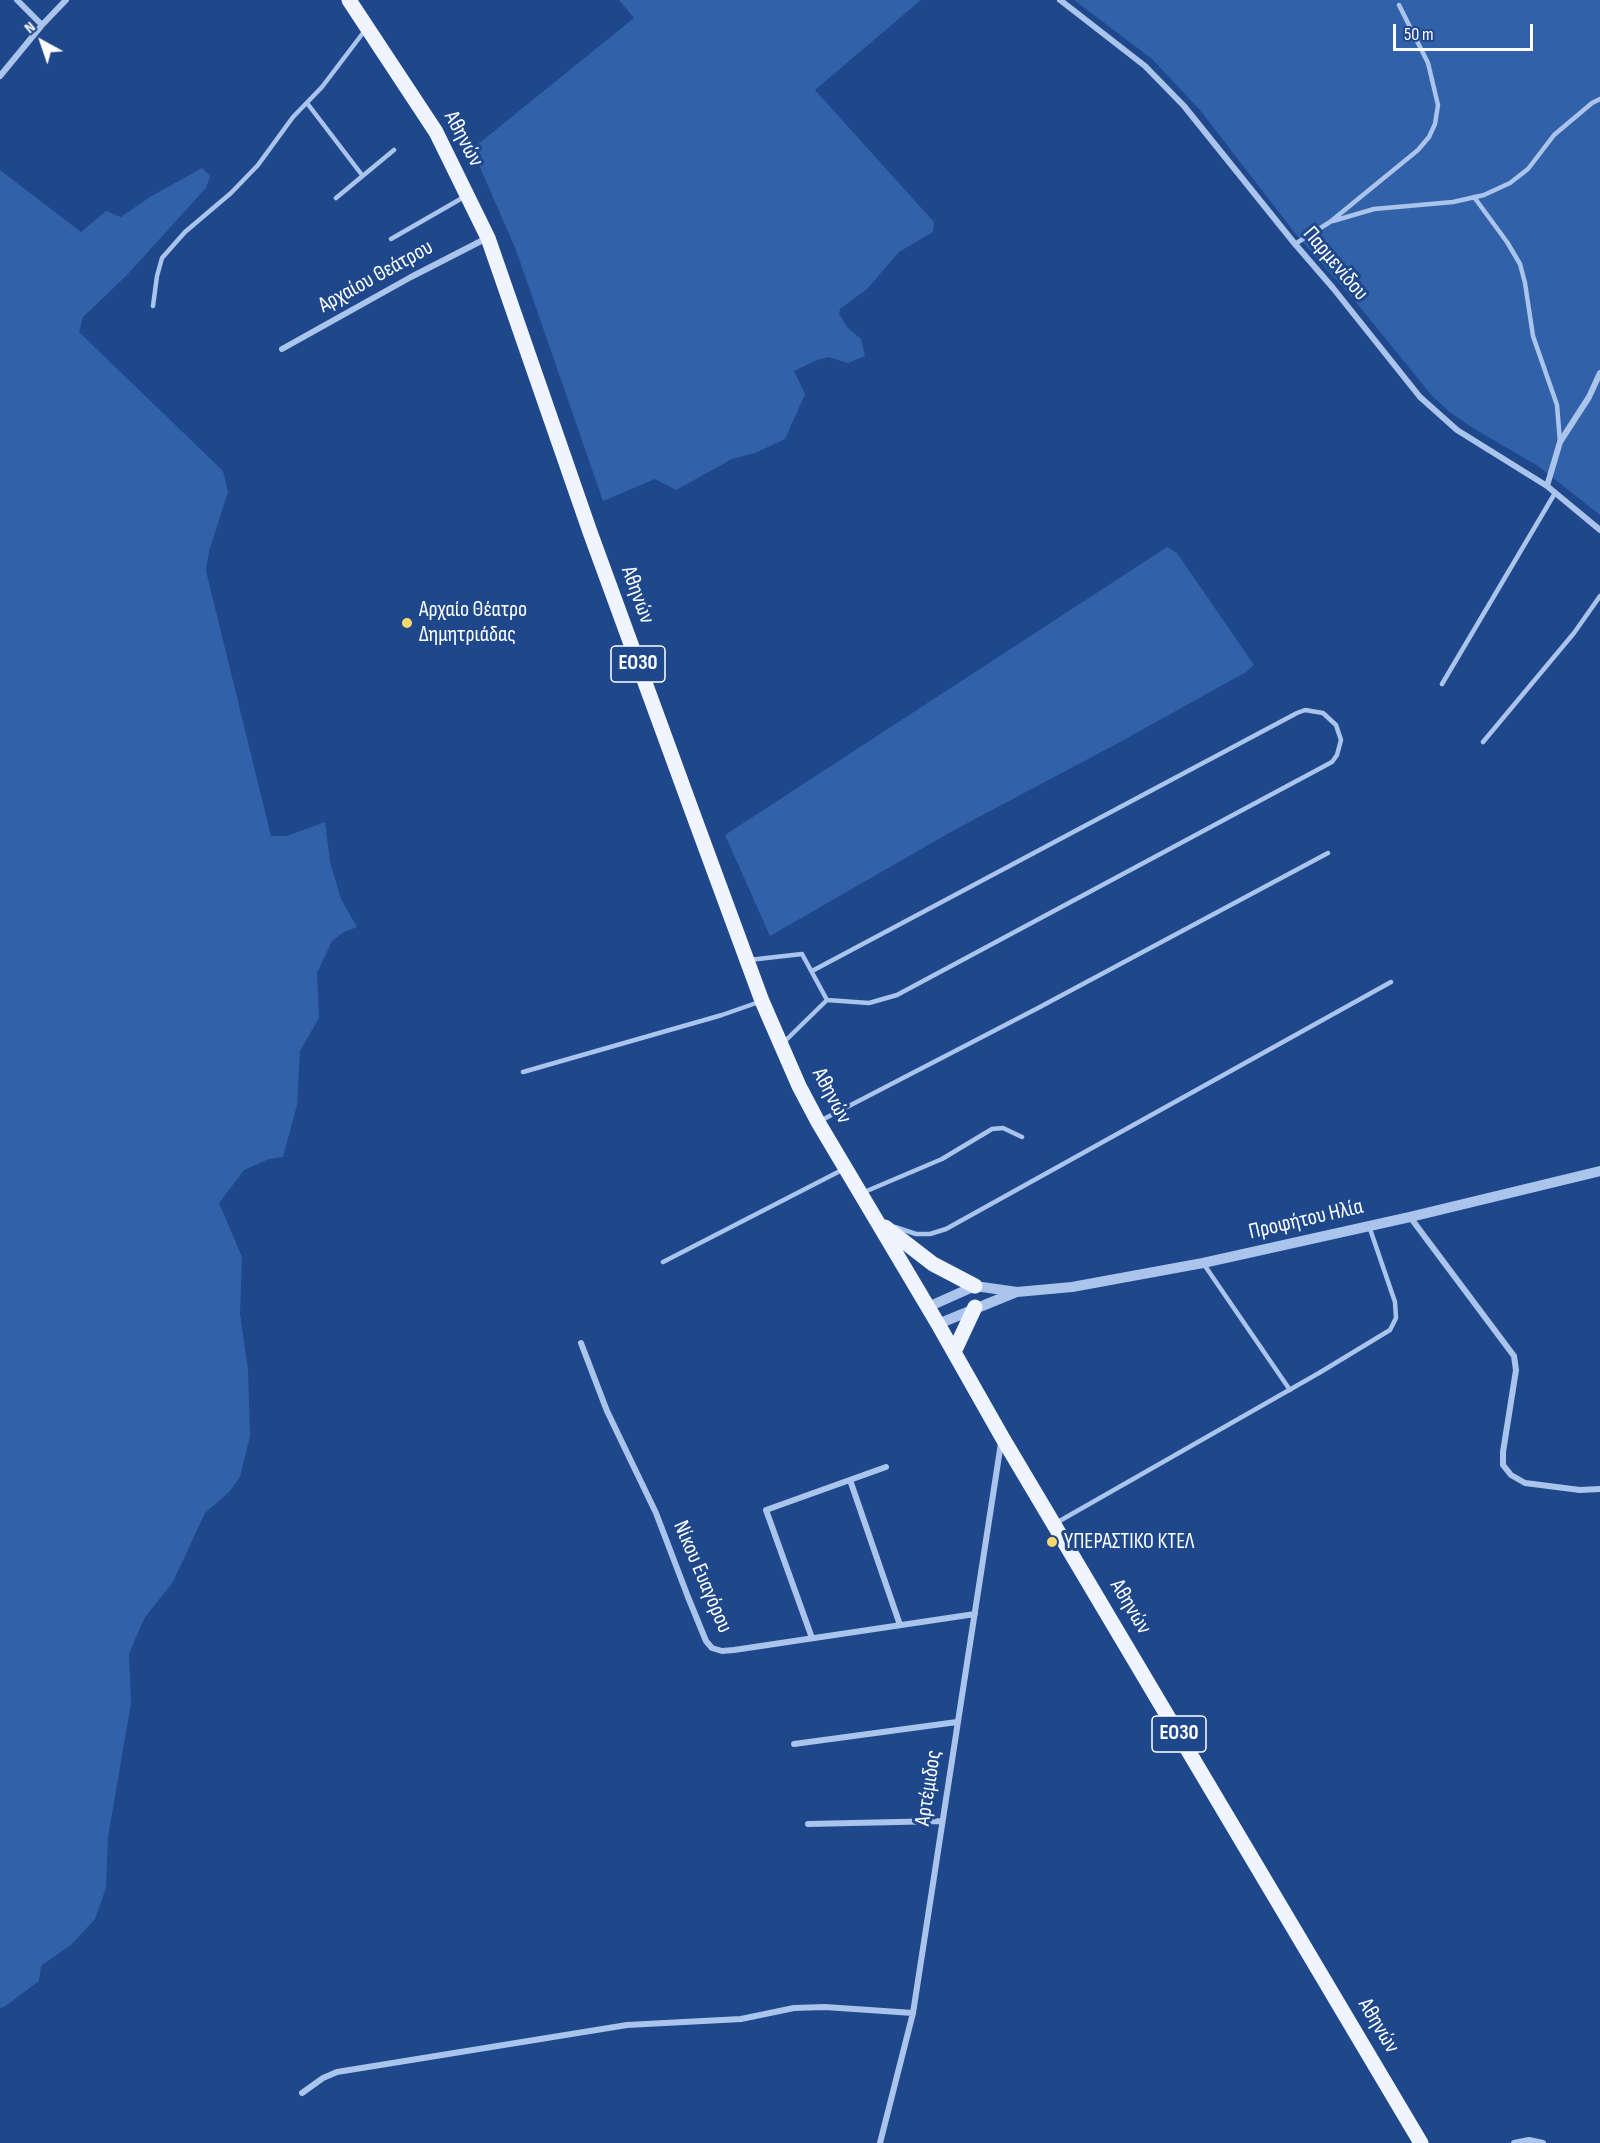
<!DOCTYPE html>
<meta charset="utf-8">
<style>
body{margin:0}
#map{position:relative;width:1600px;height:2143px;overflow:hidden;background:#1e488b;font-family:"Sofia Sans Condensed",sans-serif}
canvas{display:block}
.north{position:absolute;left:12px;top:12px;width:60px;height:60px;-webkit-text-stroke:4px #1e488b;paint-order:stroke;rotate:320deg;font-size:16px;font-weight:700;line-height:24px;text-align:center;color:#fff}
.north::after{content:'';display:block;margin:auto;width:21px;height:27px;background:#fff;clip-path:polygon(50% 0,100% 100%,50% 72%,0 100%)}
.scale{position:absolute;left:1393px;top:24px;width:140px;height:27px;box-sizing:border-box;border:3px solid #fff;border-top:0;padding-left:8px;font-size:18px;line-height:21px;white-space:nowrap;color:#fff;-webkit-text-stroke:4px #1e488b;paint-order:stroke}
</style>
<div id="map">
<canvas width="1600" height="2143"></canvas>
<div class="north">N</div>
<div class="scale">50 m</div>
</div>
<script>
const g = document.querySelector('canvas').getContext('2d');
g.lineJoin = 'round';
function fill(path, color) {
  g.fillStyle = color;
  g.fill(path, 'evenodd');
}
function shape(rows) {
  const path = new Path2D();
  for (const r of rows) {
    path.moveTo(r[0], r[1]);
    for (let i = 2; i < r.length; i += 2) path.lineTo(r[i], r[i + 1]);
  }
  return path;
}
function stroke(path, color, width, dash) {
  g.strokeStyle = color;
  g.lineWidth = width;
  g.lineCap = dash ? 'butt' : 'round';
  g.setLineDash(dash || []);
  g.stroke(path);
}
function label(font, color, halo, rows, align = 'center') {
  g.font = font + ' "Sofia Sans Condensed",sans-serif';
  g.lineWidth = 6;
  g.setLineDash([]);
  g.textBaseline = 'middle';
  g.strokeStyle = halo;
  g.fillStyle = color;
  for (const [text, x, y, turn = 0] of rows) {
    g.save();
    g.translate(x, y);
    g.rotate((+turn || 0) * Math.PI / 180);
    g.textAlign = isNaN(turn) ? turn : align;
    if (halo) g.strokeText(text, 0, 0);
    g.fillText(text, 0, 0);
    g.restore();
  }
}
const green = shape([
 [619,0,921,0,815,90,934,222,933,232,899,252,867,289,840,309,839,314,848,328,861,339,865,356,848,363,829,357,817,360,794,371,805,394,785,439,755,453,732,459,676,490,655,479,603,501,516,250,472,149,634,18],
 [1074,0,1600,0,1600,515,1538,466,1473,428,1451,413,1433,397,1355,301,1295,233,1200,110,1152,59],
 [202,168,210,176,206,188,126,276,83,317,79,332,223,471,228,492,209,551,206,571,271,836,287,836,325,822,330,862,341,899,357,927,344,932,332,941,317,973,319,1018,300,1051,297,1105,283,1157,269,1159,244,1170,219,1203,242,1257,240,1314,248,1370,250,1436,240,1477,229,1492,205,1513,173,1582,145,1617,129,1653,131,1703,108,1837,106,1888,95,1919,72,1944,41,1966,39,1981,4,2007,0,2008,0,170,81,232,106,211,121,217,150,197],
 [1167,547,1177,553,1254,665,1246,672,1120,742,949,833,770,936,725,835]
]);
const service = shape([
 [307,103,362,175],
 [1474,197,1507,242,1520,264,1525,283,1533,336,1557,405,1560,442],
 [336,198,394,150],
 [1333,221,1374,209,1453,202,1484,195,1510,183,1528,169,1554,135,1592,103,1600,99],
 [391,239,464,197],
 [1295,244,1330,222,1418,150,1429,137,1435,124,1438,105,1428,63,1399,5],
 [153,306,157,276,162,258,185,232,231,193,258,165,293,117,322,87,366,29],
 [1442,684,1555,493],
 [1483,742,1574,633,1600,596],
 [749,960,802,954,827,1000,784,1042],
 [812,971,1297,713,1305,710,1323,713,1336,725,1341,740,1337,755,1332,762,897,995,869,1003,827,1000],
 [523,1072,722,1015,759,1002],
 [820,1121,1038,1008,1328,853],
 [862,1193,942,1159,992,1129,1003,1128,1022,1137],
 [895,1227,916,1234,930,1234,946,1229,1391,982],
 [663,1262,842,1170],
 [1203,1263,1290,1390],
 [1056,1523,1319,1373,1390,1330,1396,1318,1395,1302,1369,1226]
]);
const minor = shape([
 [17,0,42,25],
 [1060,0,1145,66,1184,106,1295,244,1333,288,1420,397,1457,430,1547,486,1600,530],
 [0,76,42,25,66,0],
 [282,349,411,277,487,238],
 [1547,486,1560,442,1589,397,1600,373],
 [1410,1217,1514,1356,1516,1370,1503,1452,1503,1465,1511,1475,1525,1483,1580,1490,1600,1489],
 [581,1343,607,1411,656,1513,688,1597,706,1641,712,1648,722,1651,734,1650,975,1614],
 [850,1480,900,1625],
 [812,1638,766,1510,886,1467],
 [794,1744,957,1722],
 [808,1824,942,1821],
 [302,2093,323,2078,337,2072,627,2025,741,2019,794,2008,825,2007,913,2013],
 [880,2143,913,2013,1001,1443],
 [1514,2143,1529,2140,1543,2143]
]);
const tertiary = shape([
 [928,1307,975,1286,1017,1292,1072,1287,1203,1263,1410,1217,1600,1171],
 [938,1324,1014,1293]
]);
const primary = shape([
 [349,0,436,132,488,238,590,532,696,822,762,1001,799,1086,818,1122,938,1324,1002,1437,1421,2143],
 [885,1227,933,1264,975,1286],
 [954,1352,975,1307]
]);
const markers = [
 [407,623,6,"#fbd869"],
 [1052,1542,6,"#fbd869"]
];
const shields = [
 [638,664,54],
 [1179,1734,54]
];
const shieldNames = [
 ["ΕΟ30",638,664],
 ["ΕΟ30",1179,1734]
];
const streetNames = [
 ["Αθηνών",463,139,62],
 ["Παρμενίδου",1335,264,50],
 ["Αρχαίου Θεάτρου",376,277,-29],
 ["Αθηνών",637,595,70],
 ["Αθηνών",831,1096,62],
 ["Προφήτου Ηλία",1306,1220,-13],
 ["Νίκου Ευαγόρου",702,1577,67],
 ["Αθηνών",1130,1607,59],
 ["Αρτέμιδος",929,1788,-81],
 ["Αθηνών",1378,2026,59]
];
const poiNames = [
 ["Αρχαίο Θέατρο",419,610],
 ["Δημητριάδας",419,635],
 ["ΥΠΕΡΑΣΤΙΚΟ ΚΤΕΛ",1064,1542]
];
fill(green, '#3161a8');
stroke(service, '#aac4ec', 4.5);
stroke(minor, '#aac4ec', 6);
stroke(tertiary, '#aac4ec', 10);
stroke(primary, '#eff4ff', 15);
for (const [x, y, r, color] of markers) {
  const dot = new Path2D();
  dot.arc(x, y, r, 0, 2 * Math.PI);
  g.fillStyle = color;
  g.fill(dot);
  stroke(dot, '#1e488b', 2);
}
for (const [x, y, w] of shields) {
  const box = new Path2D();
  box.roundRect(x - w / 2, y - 18, w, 36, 4.5);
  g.fillStyle = '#1e488b';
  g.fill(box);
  stroke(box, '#fff', 1.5);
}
label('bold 21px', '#fff', null, shieldNames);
label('22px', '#fff', '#1e488b', streetNames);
label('22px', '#fff', '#1e488b', poiNames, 'left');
</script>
